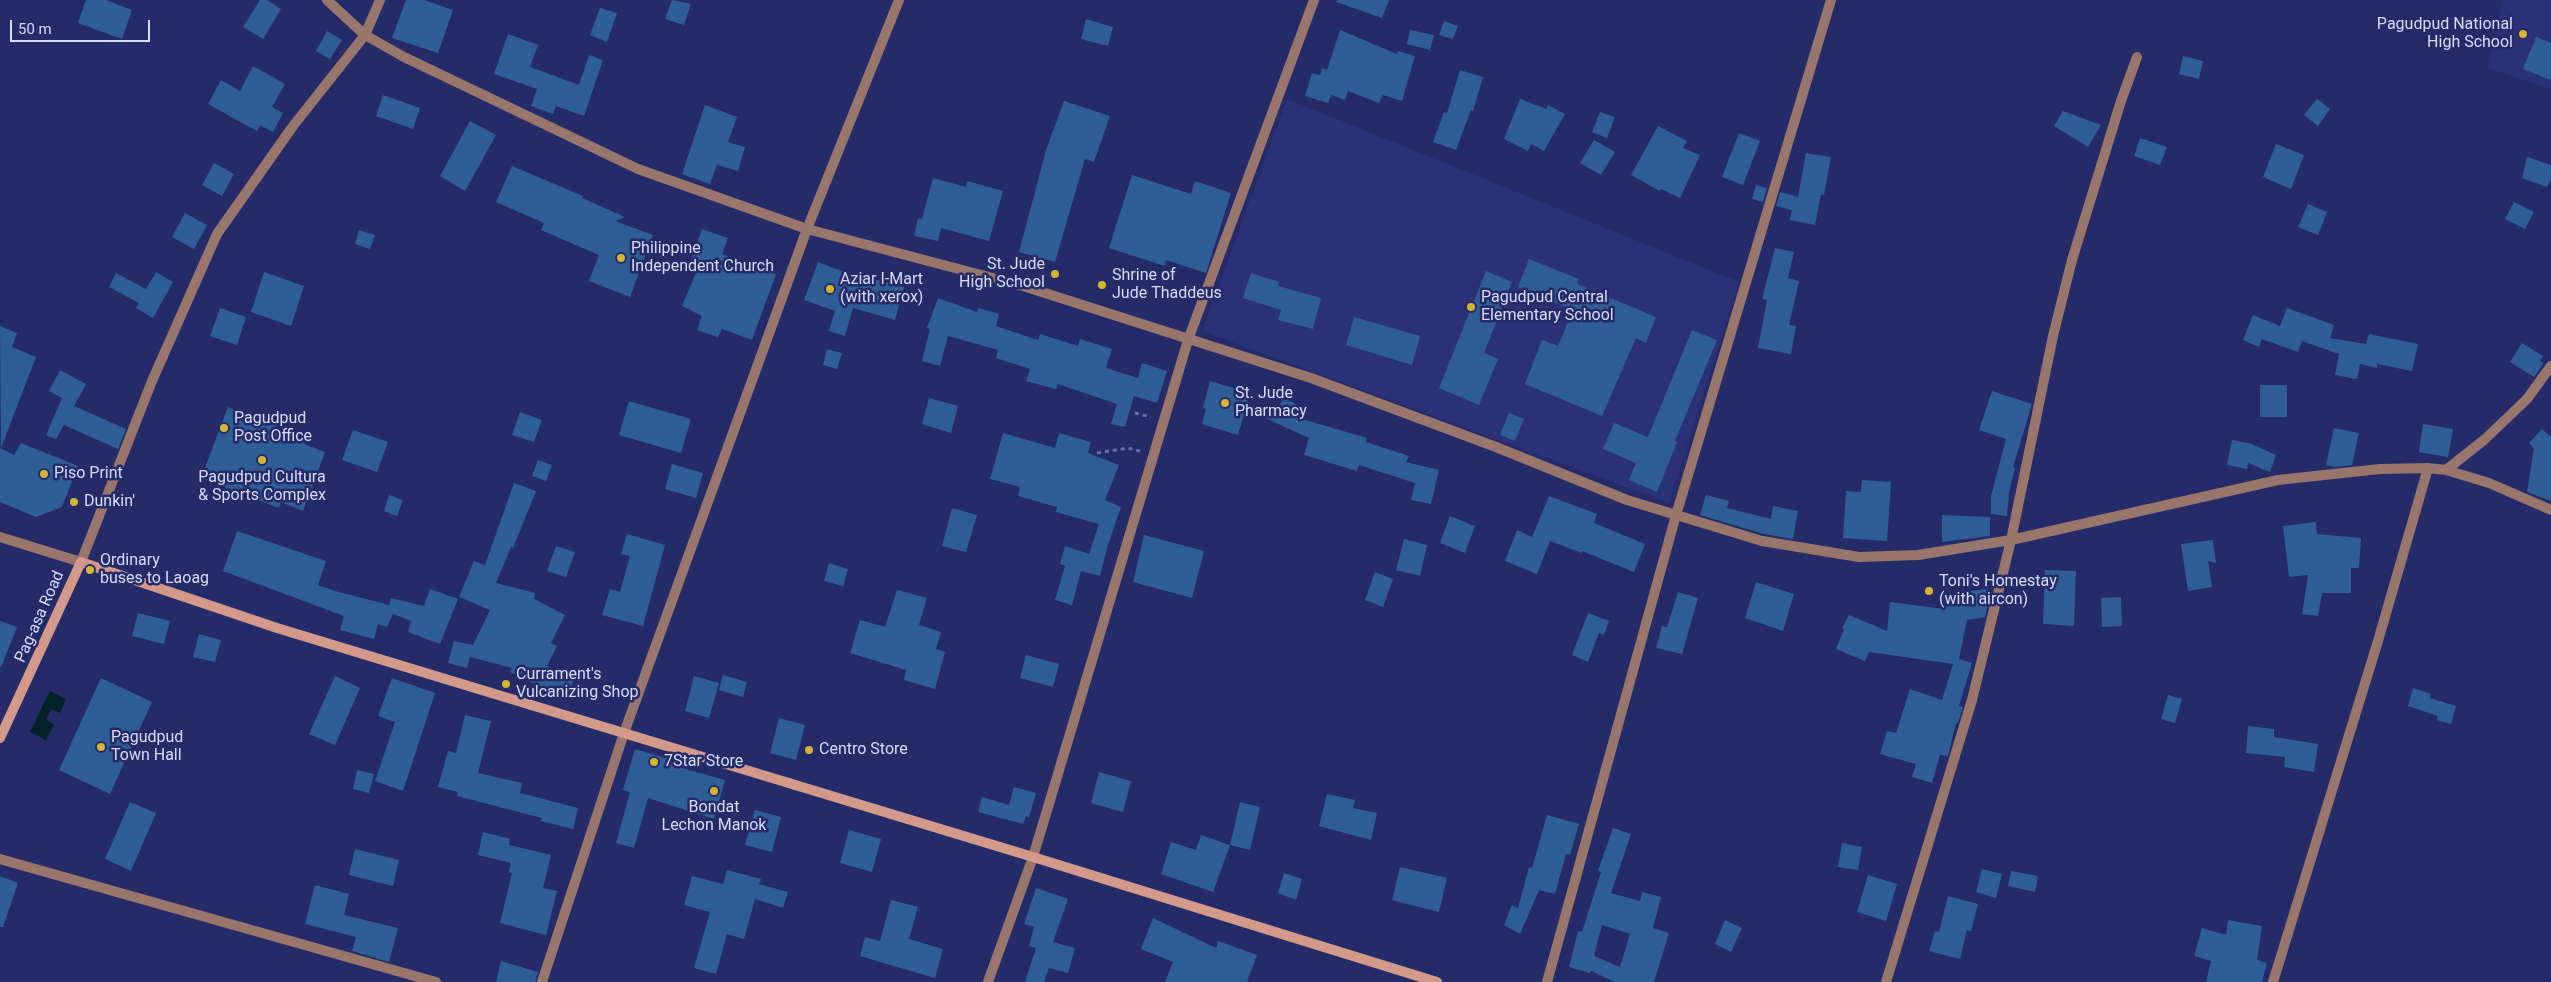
<!DOCTYPE html>
<style>
body{margin:0}
#map{position:relative;width:2551px;height:982px;overflow:hidden;background:#252b68;font-family:Roboto,sans-serif}
canvas{display:block}
.scale{position:absolute;left:10px;top:20px;width:140px;height:22px;box-sizing:border-box;border:2px solid #d7defc;border-top:0;padding-left:6px;font-size:15px;line-height:18px;white-space:nowrap;color:#d7defc;-webkit-text-stroke:4px #252b68;paint-order:stroke}
</style>
<div id="map">
<canvas width="2551" height="982"></canvas>
<div class="scale">50 m</div>
</div>
<script>
const g = document.querySelector('canvas').getContext('2d');
g.lineJoin = 'round';
function fill(path, color) {
  g.fillStyle = color;
  g.fill(path, 'evenodd');
}
function shape(rows) {
  const path = new Path2D();
  for (const r of rows) {
    path.moveTo(r[0], r[1]);
    for (let i = 2; i < r.length; i += 2) path.lineTo(r[i], r[i + 1]);
  }
  return path;
}
function stroke(path, color, width, dash) {
  g.strokeStyle = color;
  g.lineWidth = width;
  g.lineCap = dash ? 'butt' : 'round';
  g.setLineDash(dash || []);
  g.stroke(path);
}
function label(font, color, halo, rows, align = 'center') {
  g.font = font + ' Roboto,sans-serif';
  g.lineWidth = 5;
  g.setLineDash([]);
  g.textBaseline = 'middle';
  g.strokeStyle = halo;
  g.fillStyle = color;
  for (const [text, x, y, turn = 0] of rows) {
    g.save();
    g.translate(x, y);
    g.rotate((+turn || 0) * Math.PI / 180);
    g.textAlign = isNaN(turn) ? turn : align;
    if (halo) g.strokeText(text, 0, 0);
    g.fillText(text, 0, 0);
    g.restore();
  }
}
const built = shape([
 [2502,0,2551,0,2551,89,2488,68],
 [1287,99,1739,282,1669,503,1202,331]
]);
const water = shape([
 [50,691,66,699,60,713,51,709,46,720,54,724,46,740,30,732]
]);
const building = shape([
 [86,0,106,0,132,10,122,39,78,23],
 [260,0,267,0,281,9,263,39,243,27],
 [406,0,424,0,453,10,438,53,392,38],
 [672,0,691,4,684,25,665,19],
 [1337,0,1389,0,1382,18,1336,2],
 [600,8,617,13,607,42,590,35],
 [1086,19,1113,27,1108,46,1081,39],
 [1444,21,1458,26,1453,39,1439,35],
 [1340,30,1397,54,1398,51,1415,56,1402,101,1383,95,1379,103,1348,91,1345,100,1331,95,1328,103,1305,96,1312,73,1320,75,1322,68,1327,70],
 [1410,30,1434,35,1430,50,1407,44],
 [327,31,342,40,330,59,316,51],
 [508,34,538,45,530,67,579,85,589,55,603,60,584,116,556,106,553,114,531,106,537,89,494,74],
 [2536,37,2551,43,2551,80,2523,69],
 [2183,56,2203,61,2199,79,2179,74],
 [253,66,285,84,272,107,283,113,273,132,260,125,257,131,208,104,221,80,240,91],
 [1460,70,1483,77,1473,111,1471,110,1456,150,1433,142,1444,112,1447,113],
 [383,95,420,108,413,129,376,116],
 [1520,99,1546,109,1548,105,1565,114,1544,151,1531,144,1528,151,1504,139],
 [2317,99,2330,109,2318,126,2304,115],
 [1064,101,1110,116,1094,162,1085,159,1055,262,1019,252,1046,150],
 [705,105,737,117,728,142,745,147,738,171,717,165,710,184,682,174],
 [2063,111,2101,125,2088,147,2054,126],
 [1600,112,1615,117,1607,138,1592,132],
 [470,121,496,135,465,191,440,176],
 [1658,126,1687,141,1683,148,1700,155,1680,198,1661,189,1660,191,1631,175],
 [1739,133,1760,141,1743,185,1722,177],
 [2140,138,2167,147,2160,165,2134,156],
 [1594,140,1615,152,1601,175,1580,163],
 [2276,144,2304,155,2291,189,2263,177],
 [1806,153,1831,157,1824,195,1821,194,1815,225,1790,220,1792,210,1776,206,1780,192,1798,197],
 [2527,157,2551,165,2551,179,2547,187,2522,178],
 [214,163,234,174,222,196,202,185],
 [512,166,583,196,582,198,625,217,615,221,653,235,630,297,589,281,599,255,541,230,544,223,496,202],
 [1132,175,1191,194,1195,181,1231,193,1206,273,1166,260,1165,266,1109,248],
 [933,178,966,187,967,181,1003,191,989,241,941,228,938,241,914,236,918,218,922,219],
 [1756,185,1767,188,1763,202,1752,199],
 [2514,202,2534,212,2525,229,2505,219],
 [2308,204,2327,212,2318,235,2298,227],
 [185,213,207,225,194,249,172,237],
 [702,229,728,238,722,254,776,274,752,340,722,329,718,337,697,330,702,316,682,306,697,270,689,266],
 [359,230,375,235,370,249,355,244],
 [1775,248,1794,252,1788,278,1799,281,1789,325,1796,326,1791,354,1758,348,1767,300,1762,299],
 [1529,259,1579,279,1577,284,1656,317,1646,343,1636,338,1602,416,1525,384,1542,340,1558,346,1573,310,1518,287],
 [818,262,873,283,874,279,904,287,895,320,853,308,845,336,829,331,835,311,804,300],
 [1486,271,1512,282,1484,353,1498,359,1479,405,1439,388],
 [156,272,173,282,153,318,136,308,139,303,109,287,116,273,146,289],
 [264,272,304,286,291,326,251,312],
 [1251,273,1279,282,1278,286,1321,298,1313,329,1278,320,1281,310,1243,298],
 [938,298,977,312,978,308,999,314,996,326,1038,340,1040,334,1078,346,1080,339,1112,349,1106,368,1138,378,1142,363,1167,371,1157,403,1134,396,1125,427,1111,424,1117,404,1058,384,1056,389,1026,381,1030,369,996,358,998,350,948,336,940,366,922,361,930,329,927,328],
 [220,308,246,317,237,345,210,336],
 [2287,308,2334,325,2330,338,2366,344,2369,334,2418,344,2412,371,2377,364,2377,368,2360,364,2357,379,2335,375,2339,354,2302,341,2298,352,2262,339,2259,347,2243,340,2253,315,2280,326],
 [1354,317,1420,336,1412,365,1346,345],
 [0,326,17,333,12,347,36,357,1,448],
 [1692,330,1717,340,1675,441,1677,442,1657,492,1629,480,1636,463,1603,449,1614,423,1648,437],
 [2522,343,2543,356,2540,361,2544,363,2534,377,2510,362],
 [827,349,842,353,837,369,823,365],
 [60,370,86,384,74,406,126,429,118,449,64,425,56,439,46,435,62,398,49,391],
 [1210,381,1240,390,1238,397,1248,400,1238,435,1202,424,1206,409,1203,408],
 [2260,385,2287,385,2287,417,2260,417],
 [1992,391,2032,404,2013,467,2015,468,2009,492,2007,516,1991,514,1991,496,2006,439,1979,430],
 [929,398,958,406,951,433,922,424],
 [1283,398,1307,409,1302,419,1367,438,1366,442,1409,456,1406,462,1439,470,1431,504,1411,500,1415,483,1359,465,1357,471,1304,455,1309,438,1265,418,1268,409,1277,412],
 [629,401,691,419,681,453,619,435],
 [228,407,307,438,304,444,325,452,303,511,281,502,279,508,201,478],
 [520,412,542,420,534,442,512,435],
 [1509,413,1524,419,1515,441,1500,435],
 [2423,424,2453,429,2448,457,2419,452],
 [2334,428,2359,433,2352,465,2335,467,2326,465],
 [2542,429,2551,437,2551,501,2527,492,2534,448,2529,443],
 [353,430,388,442,377,472,342,460],
 [1003,433,1055,448,1059,433,1091,442,1088,453,1119,465,1105,500,1121,507,1107,548,1100,576,1081,571,1072,605,1055,600,1065,566,1060,564,1065,546,1089,554,1099,524,1056,512,1057,507,1018,496,1020,487,990,479],
 [2232,440,2252,444,2276,455,2270,472,2248,463,2247,469,2227,465],
 [21,443,78,466,62,507,36,517,0,502,0,448,14,455],
 [538,460,552,465,546,481,532,476],
 [672,464,703,473,696,498,665,489],
 [1862,480,1891,482,1887,541,1843,538,1846,491,1861,492],
 [514,483,536,491,513,548,511,547,496,583,535,593,534,599,565,615,551,643,557,646,547,666,574,680,565,699,510,672,512,668,470,657,467,668,448,663,454,641,473,645,490,610,459,597,474,561,485,565],
 [389,495,403,500,397,516,384,511],
 [1706,495,1729,501,1727,508,1771,519,1773,506,1798,511,1793,539,1764,534,1700,515],
 [1549,496,1597,514,1594,523,1645,544,1634,572,1582,551,1582,553,1550,541,1537,574,1505,561,1517,530,1532,537],
 [952,508,977,515,966,552,942,546],
 [1942,515,1990,517,1990,536,1942,542],
 [1450,516,1475,526,1465,553,1440,543],
 [2316,522,2317,534,2361,538,2359,568,2351,568,2351,593,2322,593,2318,616,2302,614,2308,575,2289,577,2283,526],
 [237,531,326,561,318,585,335,591,389,605,391,598,424,606,430,589,458,599,440,644,408,632,411,621,393,614,387,627,378,624,374,639,340,630,344,616,223,571],
 [627,534,665,545,643,626,602,615,610,589,620,592,630,556,621,554],
 [1144,535,1204,551,1192,598,1133,582],
 [1404,539,1427,545,1420,576,1396,570],
 [2213,540,2216,563,2208,561,2212,587,2188,591,2181,544],
 [556,546,575,552,566,577,547,571],
 [829,563,848,569,843,586,824,581],
 [2045,570,2076,571,2074,626,2043,624],
 [1375,572,1393,579,1383,607,1365,600],
 [1756,582,1794,594,1783,631,1745,618],
 [1986,589,1988,604,1985,617,1967,620,1959,659,1972,663,1959,706,1963,707,1958,723,1956,723,1948,756,1940,755,1932,783,1912,777,1916,764,1880,754,1887,731,1896,733,1910,689,1942,700,1953,664,1869,652,1865,661,1836,649,1844,629,1842,628,1849,615,1887,631,1890,602,1944,609,1946,596,1972,602,1970,591],
 [897,590,927,598,919,625,941,632,936,649,945,652,935,689,904,680,906,670,850,653,860,620,885,627],
 [1678,592,1698,598,1682,654,1656,648,1662,626,1667,627],
 [2121,597,2122,626,2102,627,2101,598],
 [138,613,170,621,164,644,132,636],
 [1588,613,1609,621,1604,635,1599,633,1588,662,1572,655],
 [0,621,17,627,1,667,0,667],
 [199,634,221,640,215,662,193,657],
 [1026,655,1059,664,1053,687,1020,678],
 [723,675,747,682,743,697,719,690],
 [335,676,360,688,335,745,309,734],
 [694,676,719,683,709,718,685,711],
 [101,678,152,702,110,794,59,770],
 [392,678,435,693,403,791,375,781,395,722,378,716],
 [2413,688,2431,694,2430,698,2456,706,2451,724,2437,720,2438,716,2408,706],
 [2168,695,2182,699,2175,723,2161,719],
 [465,715,491,721,478,773,522,783,520,793,578,808,573,829,541,821,542,818,457,796,458,792,438,787,448,751,456,753],
 [779,718,805,725,796,760,770,753],
 [2248,726,2274,729,2274,737,2318,744,2314,772,2284,767,2285,757,2246,753],
 [635,749,679,762,678,767,725,780,714,819,648,798,634,848,616,843,630,792,623,790],
 [357,770,374,774,369,793,353,789],
 [1099,772,1131,781,1123,812,1091,803],
 [1014,787,1036,793,1029,817,1026,816,1023,824,978,812,982,797,1009,805],
 [1327,794,1355,800,1353,808,1377,813,1371,840,1319,826],
 [130,802,156,813,131,871,105,859],
 [1240,802,1260,807,1250,850,1230,845],
 [755,810,781,817,772,852,745,845],
 [1547,815,1579,824,1570,855,1566,854,1555,894,1539,890,1520,934,1504,925,1512,905,1518,908,1529,867,1532,868],
 [1613,828,1631,834,1611,893,1640,901,1642,892,1661,897,1653,928,1669,933,1654,982,1615,982,1591,971,1590,973,1569,967,1578,931,1582,932,1601,872,1598,871],
 [1602,925,1630,934,1620,967,1594,956],
 [849,830,881,839,872,872,840,863],
 [483,832,510,839,509,845,551,855,543,888,557,891,546,935,500,923,512,873,509,872,511,863,478,855],
 [1201,835,1230,845,1213,892,1161,874,1171,842,1196,850],
 [1842,843,1862,847,1858,870,1838,867],
 [355,849,399,860,393,886,349,875],
 [1400,867,1447,878,1439,912,1392,900],
 [1982,869,2002,874,1996,898,1976,892],
 [727,870,761,879,759,884,788,892,783,908,755,899,744,939,727,934,716,974,694,968,710,912,684,905,692,876,723,884],
 [2011,871,2038,876,2035,892,2008,886],
 [1284,873,1302,879,1296,900,1278,893],
 [1868,875,1897,884,1886,921,1857,912],
 [0,876,18,883,3,927,0,927],
 [315,885,349,894,344,915,398,928,389,962,352,951,356,937,305,924],
 [1036,888,1068,899,1053,942,1075,948,1068,973,1049,968,1044,982,1025,982,1036,948,1029,946,1034,927,1024,924],
 [1948,896,1978,904,1971,931,1967,930,1960,959,1929,951,1935,931,1939,932],
 [891,900,918,907,909,939,943,949,935,978,860,956,865,937,880,941],
 [1153,918,1216,948,1218,941,1257,955,1247,982,1165,982,1173,962,1141,949],
 [1725,920,1742,928,1731,952,1715,944],
 [2228,920,2262,926,2257,960,2267,963,2262,982,2206,982,2211,961,2194,956,2202,928,2226,935],
 [501,961,538,972,535,982,496,982]
]);
const path = shape([
 [1135,413,1151,417],
 [1097,453,1128,448,1140,451]
]);
const street = shape([
 [327,0,365,35,404,57,638,169,807,229,1023,286,1311,378,1496,447,1627,500,1762,541,1859,557,1918,555,2011,540,2278,480,2380,469,2428,468,2446,470,2489,483,2551,510],
 [2446,470,2484,440,2527,399,2551,366],
 [0,537,81,562,152,381,217,234,293,126,365,35,380,0],
 [0,859,436,982],
 [542,982,624,733,807,229,899,0],
 [988,982,1033,857,1188,340,1314,0],
 [1547,982,1676,515,1831,0],
 [1886,982,1972,700,2011,540,2053,336,2072,260,2121,101,2137,57],
 [2273,982,2378,641,2428,468]
]);
const secondary = shape([
 [0,738,81,562,277,628,1033,857,1437,982]
]);
const markers = [
 [2523,34,5,"#d5b535"],
 [621,258,5,"#d5b535"],
 [1055,274,5,"#d5b535"],
 [1102,285,5,"#d5b535"],
 [830,289,5,"#d5b535"],
 [1471,307,5,"#d5b535"],
 [1225,403,5,"#d5b535"],
 [224,428,5,"#d5b535"],
 [262,460,5,"#d5b535"],
 [44,474,5,"#d5b535"],
 [74,502,5,"#d5b535"],
 [90,570,5,"#d5b535"],
 [1929,591,5,"#d5b535"],
 [506,684,5,"#d5b535"],
 [101,747,5,"#d5b535"],
 [809,750,5,"#d5b535"],
 [654,762,5,"#d5b535"],
 [714,791,5,"#d5b535"]
];
const poiNames = [
 ["Pagudpud National",2513,25,"right"],
 ["High School",2513,43,"right"],
 ["Philippine",631,249],
 ["Independent Church",631,267],
 ["St. Jude",1045,265,"right"],
 ["High School",1045,283,"right"],
 ["Shrine of",1112,276],
 ["Jude Thaddeus",1112,294],
 ["Aziar I-Mart",840,280],
 ["(with xerox)",840,298],
 ["Pagudpud Central",1481,298],
 ["Elementary School",1481,316],
 ["St. Jude",1235,394],
 ["Pharmacy",1235,412],
 ["Pagudpud",234,419],
 ["Post Office",234,437],
 ["Piso Print",54,474],
 ["Pagudpud Cultura",262,478,"center"],
 ["& Sports Complex",262,496,"center"],
 ["Dunkin'",84,502],
 ["Ordinary",100,561],
 ["buses to Laoag",100,579],
 ["Toni's Homestay",1939,582],
 ["(with aircon)",1939,600],
 ["Currament's",516,675],
 ["Vulcanizing Shop",516,693],
 ["Pagudpud",111,738],
 ["Town Hall",111,756],
 ["Centro Store",819,750],
 ["7Star Store",664,762],
 ["Bondat",714,808,"center"],
 ["Lechon Manok",714,826,"center"]
];
const streetNames = [
 ["Pag-asa Road",40,617,-66]
];
fill(built, '#2b3176');
fill(water, '#032329');
fill(building, '#2f5e96');
stroke(path, '#6a71a1', 3, [4, 4]);
stroke(street, '#99766c', 10);
stroke(secondary, '#d39a8c', 10);
for (const [x, y, r, color] of markers) {
  const dot = new Path2D();
  dot.arc(x, y, r, 0, 2 * Math.PI);
  g.fillStyle = color;
  g.fill(dot);
  stroke(dot, '#252b68', 2);
}
label('16px', '#d7defc', '#252b68', poiNames, 'left');
label('16px', '#d7defc', '#252b68', streetNames);
</script>
